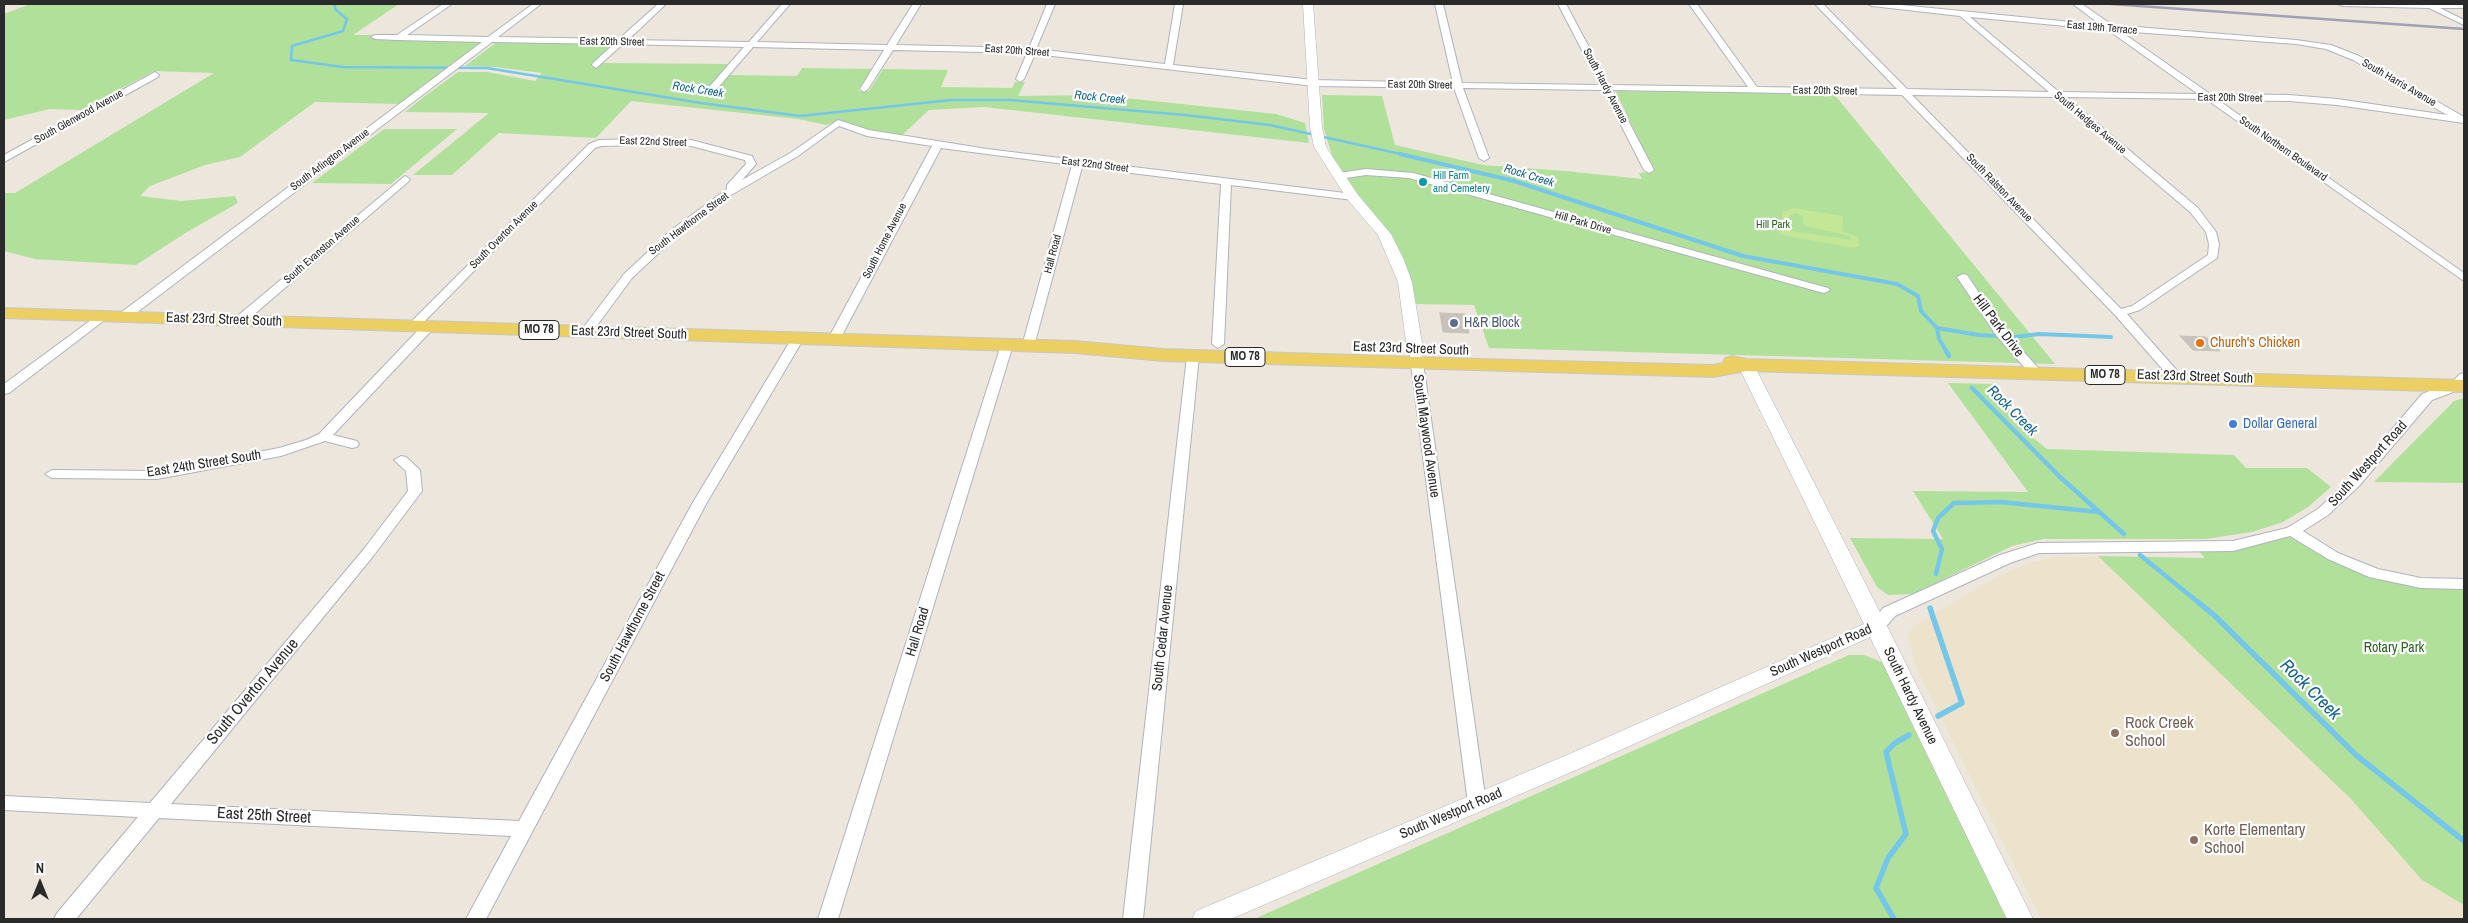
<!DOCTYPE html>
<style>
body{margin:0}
#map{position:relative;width:2468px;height:923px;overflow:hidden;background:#ece6dd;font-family:"Archivo Narrow",sans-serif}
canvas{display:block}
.frame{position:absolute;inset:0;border:5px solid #2a2a2a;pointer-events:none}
.north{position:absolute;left:15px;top:858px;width:50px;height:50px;-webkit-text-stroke:4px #fff;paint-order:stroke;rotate:0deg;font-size:14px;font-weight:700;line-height:20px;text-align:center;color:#2a2a2a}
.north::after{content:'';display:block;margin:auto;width:18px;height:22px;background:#2a2a2a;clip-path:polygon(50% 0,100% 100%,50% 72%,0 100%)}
</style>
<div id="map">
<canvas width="2468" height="923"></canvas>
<div class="frame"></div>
<div class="north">N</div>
</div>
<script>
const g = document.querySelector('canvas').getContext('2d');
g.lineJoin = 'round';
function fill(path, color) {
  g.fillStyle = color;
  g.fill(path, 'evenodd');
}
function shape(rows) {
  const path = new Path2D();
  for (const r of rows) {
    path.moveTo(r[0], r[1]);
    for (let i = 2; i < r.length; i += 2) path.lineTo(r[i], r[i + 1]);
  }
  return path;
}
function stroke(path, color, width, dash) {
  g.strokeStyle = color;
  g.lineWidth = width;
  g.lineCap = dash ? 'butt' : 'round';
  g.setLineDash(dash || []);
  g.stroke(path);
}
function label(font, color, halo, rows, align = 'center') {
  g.font = font + ' "Archivo Narrow",sans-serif';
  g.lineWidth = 4.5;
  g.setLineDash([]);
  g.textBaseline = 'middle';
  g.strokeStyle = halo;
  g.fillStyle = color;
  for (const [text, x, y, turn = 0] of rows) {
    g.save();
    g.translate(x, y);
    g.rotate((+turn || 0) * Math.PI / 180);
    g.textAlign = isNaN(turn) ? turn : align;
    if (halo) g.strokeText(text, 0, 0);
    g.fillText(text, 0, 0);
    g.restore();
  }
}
const education = shape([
 [2098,556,2351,799,2422,880,2464,905,2464,919,2041,919,1916,667,1907,634,1915,625,1993,579,2028,563,2056,557]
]);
const green = shape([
 [30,4,399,4,353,35,372,35,369,38,478,40,481,42,399,104,315,102,240,157,205,165,150,186,140,196,181,201,235,196,238,203,187,232,136,265,35,259,4,251,4,193,15,193,214,73,154,71,81,110,50,109,4,120,4,14],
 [497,42,613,45,591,67,599,67,603,63,728,64,706,91,717,91,729,75,797,76,802,68,872,69,858,91,869,91,883,69,948,70,941,87,1012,88,1015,82,1025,82,1018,96,1096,95,1276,114,1305,123,1309,143,984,107,929,110,901,136,872,131,841,120,826,125,798,119,631,101,596,138,499,133,452,175,413,175,489,113,405,112,425,96,458,72,487,72,535,81,542,73,495,67,465,66],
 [1617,91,1834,94,2055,364,1489,348,1474,305,1415,304,1383,225,1348,182,1333,159,1324,129,1322,95,1382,96,1395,145,1483,165,1565,171,1642,179,1639,173,1654,172,1616,92],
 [384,129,457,129,391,184,312,183],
 [1948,383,1992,384,2022,429,2047,449,2234,455,2246,468,2307,468,2331,487,2308,507,2283,522,2252,532,2205,539,2043,539,2012,546,1913,594,1888,595,1877,587,1850,538,1943,539,1913,491,2028,492],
 [2464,398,2464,483,2374,482,2454,401],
 [2292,531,2333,556,2421,583,2464,584,2464,905,2422,880,2351,799,2098,556,2205,558,2195,547,2233,546],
 [1849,655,1864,655,1884,663,2008,919,1254,919]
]);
const pitch = shape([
 [1793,208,1843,216,1842,231,1858,237,1859,246,1854,248,1782,235,1779,232,1783,212],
 [1796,213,1803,216,1803,223,1806,226,1850,236,1852,240,1791,231,1788,228,1790,215]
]);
const streamFar3 = shape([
 [334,4,336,10,347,19,343,31,292,46,291,60,343,67,487,68,701,103,800,116,951,100,1010,100,1185,115,1270,125,1405,155]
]);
const streamFar2 = shape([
 [1400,154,1514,181,1743,256,1897,284,1918,296,1921,311,1937,328,1939,339,1947,352],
 [1937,328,1979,335,2014,337,2039,334,2111,337]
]);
const streamFar1 = shape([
 [1946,351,1949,356],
 [1972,388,2060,477,2124,534],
 [2140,555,2199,603],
 [1936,574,1942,549,1933,531,1938,518,1954,503,2001,502,2099,512]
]);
const stream = shape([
 [2198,602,2215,616,2356,755,2464,841],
 [1930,608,1962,703,1938,716],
 [1894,919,1876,888,1888,858,1906,834,1886,752,1895,743,1909,735]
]);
const building = shape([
 [1440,313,1465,314,1469,333,1443,332,1440,313],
 [2180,336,2206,337,2220,351,2193,350,2180,336]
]);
const minor = shape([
 [443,4,452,4,407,35,488,37,533,4,541,4,498,37,619,39,658,4,666,4,628,40,749,42,782,4,790,4,757,42,887,45,913,4,921,4,896,45,1029,48,1047,4,1055,4,1036,49,1165,64,1175,4,1183,4,1173,65,1314,80,1453,83,1435,4,1443,4,1462,83,1600,85,1558,4,1566,4,1609,85,1748,87,1689,4,1697,4,1757,87,1897,89,1815,4,1823,4,1907,89,2049,92,1960,16,1872,6,1868,4,1891,4,2101,25,2073,4,2082,4,2112,25,2296,40,2331,45,2359,56,2464,117,2464,123,2337,105,2289,101,2218,100,2464,273,2464,281,2206,99,2066,97,2198,208,2216,232,2219,244,2217,258,2140,310,2127,314,2180,374,2182,377,2180,380,2176,381,2172,380,2115,315,1902,95,1612,90,1654,170,1649,173,1644,170,1603,90,1463,88,1489,158,1484,161,1479,158,1454,88,1314,86,1035,54,1024,79,1020,82,1016,79,1027,53,893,50,868,89,864,92,860,89,884,50,753,47,716,90,713,91,710,90,710,86,744,47,623,44,596,68,592,65,593,63,614,44,492,42,127,320,119,320,117,317,119,314,482,42,398,40,375,39,371,37,375,35,397,35,443,4],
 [1970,17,2108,30,2198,94,2059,92,1970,17],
 [2120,31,2296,44,2326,49,2353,60,2447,115,2337,99,2289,95,2210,94,2120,31],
 [1912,95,2055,97,2190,212,2206,232,2209,244,2208,255,2132,306,2121,309,1912,95],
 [2338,4,2464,4,2464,8,2440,8,2464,20,2464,25,2429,8,2342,6,2338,4],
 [155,72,159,75,158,77,4,162,4,155,155,72],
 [838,120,869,130,987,149,1353,194,1358,197,1353,200,1231,185,1224,344,1218,348,1212,344,1221,184,1082,167,1034,346,1028,350,1022,346,1072,165,941,148,840,339,834,343,828,339,932,146,867,136,839,126,798,156,726,198,678,235,632,278,590,335,586,336,580,332,624,274,670,231,727,189,727,185,746,164,745,160,691,146,670,144,601,146,595,148,417,329,413,330,407,326,589,144,599,140,670,138,691,140,752,156,756,164,742,180,792,152,838,120],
 [1366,169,1413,173,1828,288,1830,290,1824,293,1820,292,1409,178,1366,175,1339,179,1334,176,1339,173,1366,169],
 [405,176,410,179,409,181,243,324,235,324,233,321,235,318,405,176],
 [1963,274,1967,275,2004,330,2040,370,2042,373,2040,376,2032,376,1996,335,1957,277,1963,274],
 [102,312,106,313,108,316,106,319,9,393,4,394,4,384,102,312],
 [428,323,434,327,432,330,333,435,357,441,359,444,357,447,352,448,325,441,281,456,157,479,52,478,45,474,52,470,157,471,279,448,306,440,319,434,424,324,428,323],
 [798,334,804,338,706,504,486,919,466,919,511,836,159,818,76,919,54,919,57,913,138,817,4,810,4,796,150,803,364,549,408,491,406,471,394,460,401,456,406,457,420,470,422,491,374,555,171,804,519,821,692,504,792,338,798,334],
 [1007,341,1013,345,838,919,818,919,1001,345,1007,341],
 [1415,345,1421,349,1486,803,1483,808,1477,810,1471,808,1468,803,1409,349,1415,345],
 [1193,352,1199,356,1143,919,1123,919,1187,356,1193,352],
 [2464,373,2464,384,2461,389,2432,400,2359,486,2328,515,2303,531,2338,553,2378,569,2421,578,2464,579,2464,589,2421,588,2369,577,2328,559,2290,536,2233,551,2039,553,2010,563,1895,616,1883,630,1871,630,1869,626,1883,608,2000,555,2038,543,2233,541,2287,528,2318,509,2349,480,2422,394,2451,383,2460,374,2464,373]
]);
const tertiary = shape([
 [1303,4,1313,4,1322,127,1326,147,1358,195,1391,234,1404,260,1412,282,1423,349,1421,352,1409,352,1407,349,1398,282,1378,235,1348,200,1314,147,1310,127,1303,4],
 [1746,360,1754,365,1887,626,2033,919,2007,919,1870,637,1583,767,1231,919,1192,919,1196,911,1567,755,1864,624,1738,365,1746,360]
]);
const primary = shape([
 [4,308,1075,341,1163,349,1513,360,1713,365,1723,363,1725,358,1732,356,1746,359,2464,380,2464,392,1746,371,1713,377,1163,361,1075,353,4,318,4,308]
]);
const rail = shape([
 [2111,4,2464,29]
]);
const markers = [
 [1423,182,5,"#0f9aa8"],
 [1454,323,5,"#5c6f8a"],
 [2200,343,5,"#e8710a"],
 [2233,424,5,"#3f7fe0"],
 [2115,733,5,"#8d6e63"],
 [2194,840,5,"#8d6e63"]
];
const farStreetnames = [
 ["East 19th Terrace",2102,28,5],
 ["East 20th Street",612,42,1],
 ["East 20th Street",1017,51,4],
 ["South Harris Avenue",2399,83,30],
 ["East 20th Street",1420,85,1],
 ["South Hardy Avenue",1605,86,62],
 ["East 20th Street",1825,91,1],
 ["East 20th Street",2230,98,1],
 ["South Glenwood Avenue",79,117,-29],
 ["South Hedges Avenue",2090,123,40],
 ["East 22nd Street",653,142,2],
 ["South Northern Boulevard",2283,149,35],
 ["South Arlington Avenue",330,160,-37],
 ["East 22nd Street",1095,165,7],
 ["South Ralston Avenue",1999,188,46],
 ["Hill Park Drive",1583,223,16],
 ["South Hawthorne Street",689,224,-37],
 ["South Overton Avenue",504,235,-45],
 ["South Home Avenue",885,241,-63],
 ["South Evanston Avenue",322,250,-41],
 ["Hall Road",1053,254,-75]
];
const farCulturenames = [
 ["Hill Farm",1433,176],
 ["and Cemetery",1433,189]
];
const farParknames = [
 ["Hill Park",1773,225]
];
const farWaternames = [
 ["Rock Creek",698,90,9],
 ["Rock Creek",1100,98,6],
 ["Rock Creek",1529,176,17]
];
const shields = [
 [539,330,40],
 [1245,357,40],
 [2105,375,40]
];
const shieldNames = [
 ["MO 78",539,330],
 ["MO 78",1245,357],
 ["MO 78",2105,375]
];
const streetNames = [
 ["East 23rd Street South",224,320,2],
 ["Hill Park Drive",1998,326,53],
 ["East 23rd Street South",629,333,2],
 ["East 23rd Street South",1411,349,2],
 ["East 23rd Street South",2195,377,2],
 ["South Maywood Avenue",1426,436,82],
 ["East 24th Street South",204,464,-9],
 ["South Westport Road",2368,464,-48],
 ["South Hawthorne Street",633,627,-62],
 ["Hall Road",918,632,-73],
 ["South Cedar Avenue",1163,638,-84],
 ["South Westport Road",1821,651,-24],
 ["South Hardy Avenue",1910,696,64],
 ["South Westport Road",1451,814,-23]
];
const serviceNames = [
 ["H&R Block",1464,323]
];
const foodNames = [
 ["Church's Chicken",2210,343]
];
const shopNames = [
 ["Dollar General",2243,424]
];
const parkNames = [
 ["Rotary Park",2394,648]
];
const waterNames = [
 ["Rock Creek",2012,411,45]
];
const nearStreetnames = [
 ["South Overton Avenue",253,692,-50],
 ["East 25th Street",264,816,3]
];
const nearEducationnames = [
 ["Rock Creek",2125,724],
 ["School",2125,742],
 ["Korte Elementary",2204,831],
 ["School",2204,849]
];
const nearWaternames = [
 ["Rock Creek",2310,690,45]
];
fill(education, '#ede3cd');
fill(green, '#b1e09b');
fill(pitch, '#c3e797');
stroke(streamFar3, '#74c7e9', 2.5);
stroke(streamFar2, '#74c7e9', 4);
stroke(streamFar1, '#74c7e9', 4.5);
stroke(stream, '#74c7e9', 5.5);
fill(building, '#c7c2bc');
stroke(building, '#c7c1b6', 1);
stroke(minor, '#b0b3bd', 2);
stroke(tertiary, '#b0b3bd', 1);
stroke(primary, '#c8c8c8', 2);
fill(minor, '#fff');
fill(tertiary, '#fff');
fill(primary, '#ebcf62');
stroke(rail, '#a0a2b4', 2.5);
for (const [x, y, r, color] of markers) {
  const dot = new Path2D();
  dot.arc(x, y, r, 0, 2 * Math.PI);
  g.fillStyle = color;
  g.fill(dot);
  stroke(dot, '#fff', 2);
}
label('11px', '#2a2a2a', '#fff', farStreetnames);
label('11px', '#0d838f', '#fff', farCulturenames, 'left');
label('11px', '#2a641d', '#fff', farParknames);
label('italic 12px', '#136595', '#fff', farWaternames);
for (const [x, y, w] of shields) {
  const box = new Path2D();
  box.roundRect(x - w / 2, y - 9.5, w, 19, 4);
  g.fillStyle = '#fff';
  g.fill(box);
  stroke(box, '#2a2a2a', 1);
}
label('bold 12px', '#2a2a2a', null, shieldNames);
label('14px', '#2a2a2a', '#fff', streetNames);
label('14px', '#4e5e75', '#fff', serviceNames, 'left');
label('14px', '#c56008', '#fff', foodNames, 'left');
label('14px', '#366cbe', '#fff', shopNames, 'left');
label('14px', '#2a641d', '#fff', parkNames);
label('italic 15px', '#136595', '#fff', waterNames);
label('16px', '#2a2a2a', '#fff', nearStreetnames);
label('16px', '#785e54', '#fff', nearEducationnames, 'left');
label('italic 18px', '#136595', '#fff', nearWaternames);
</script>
